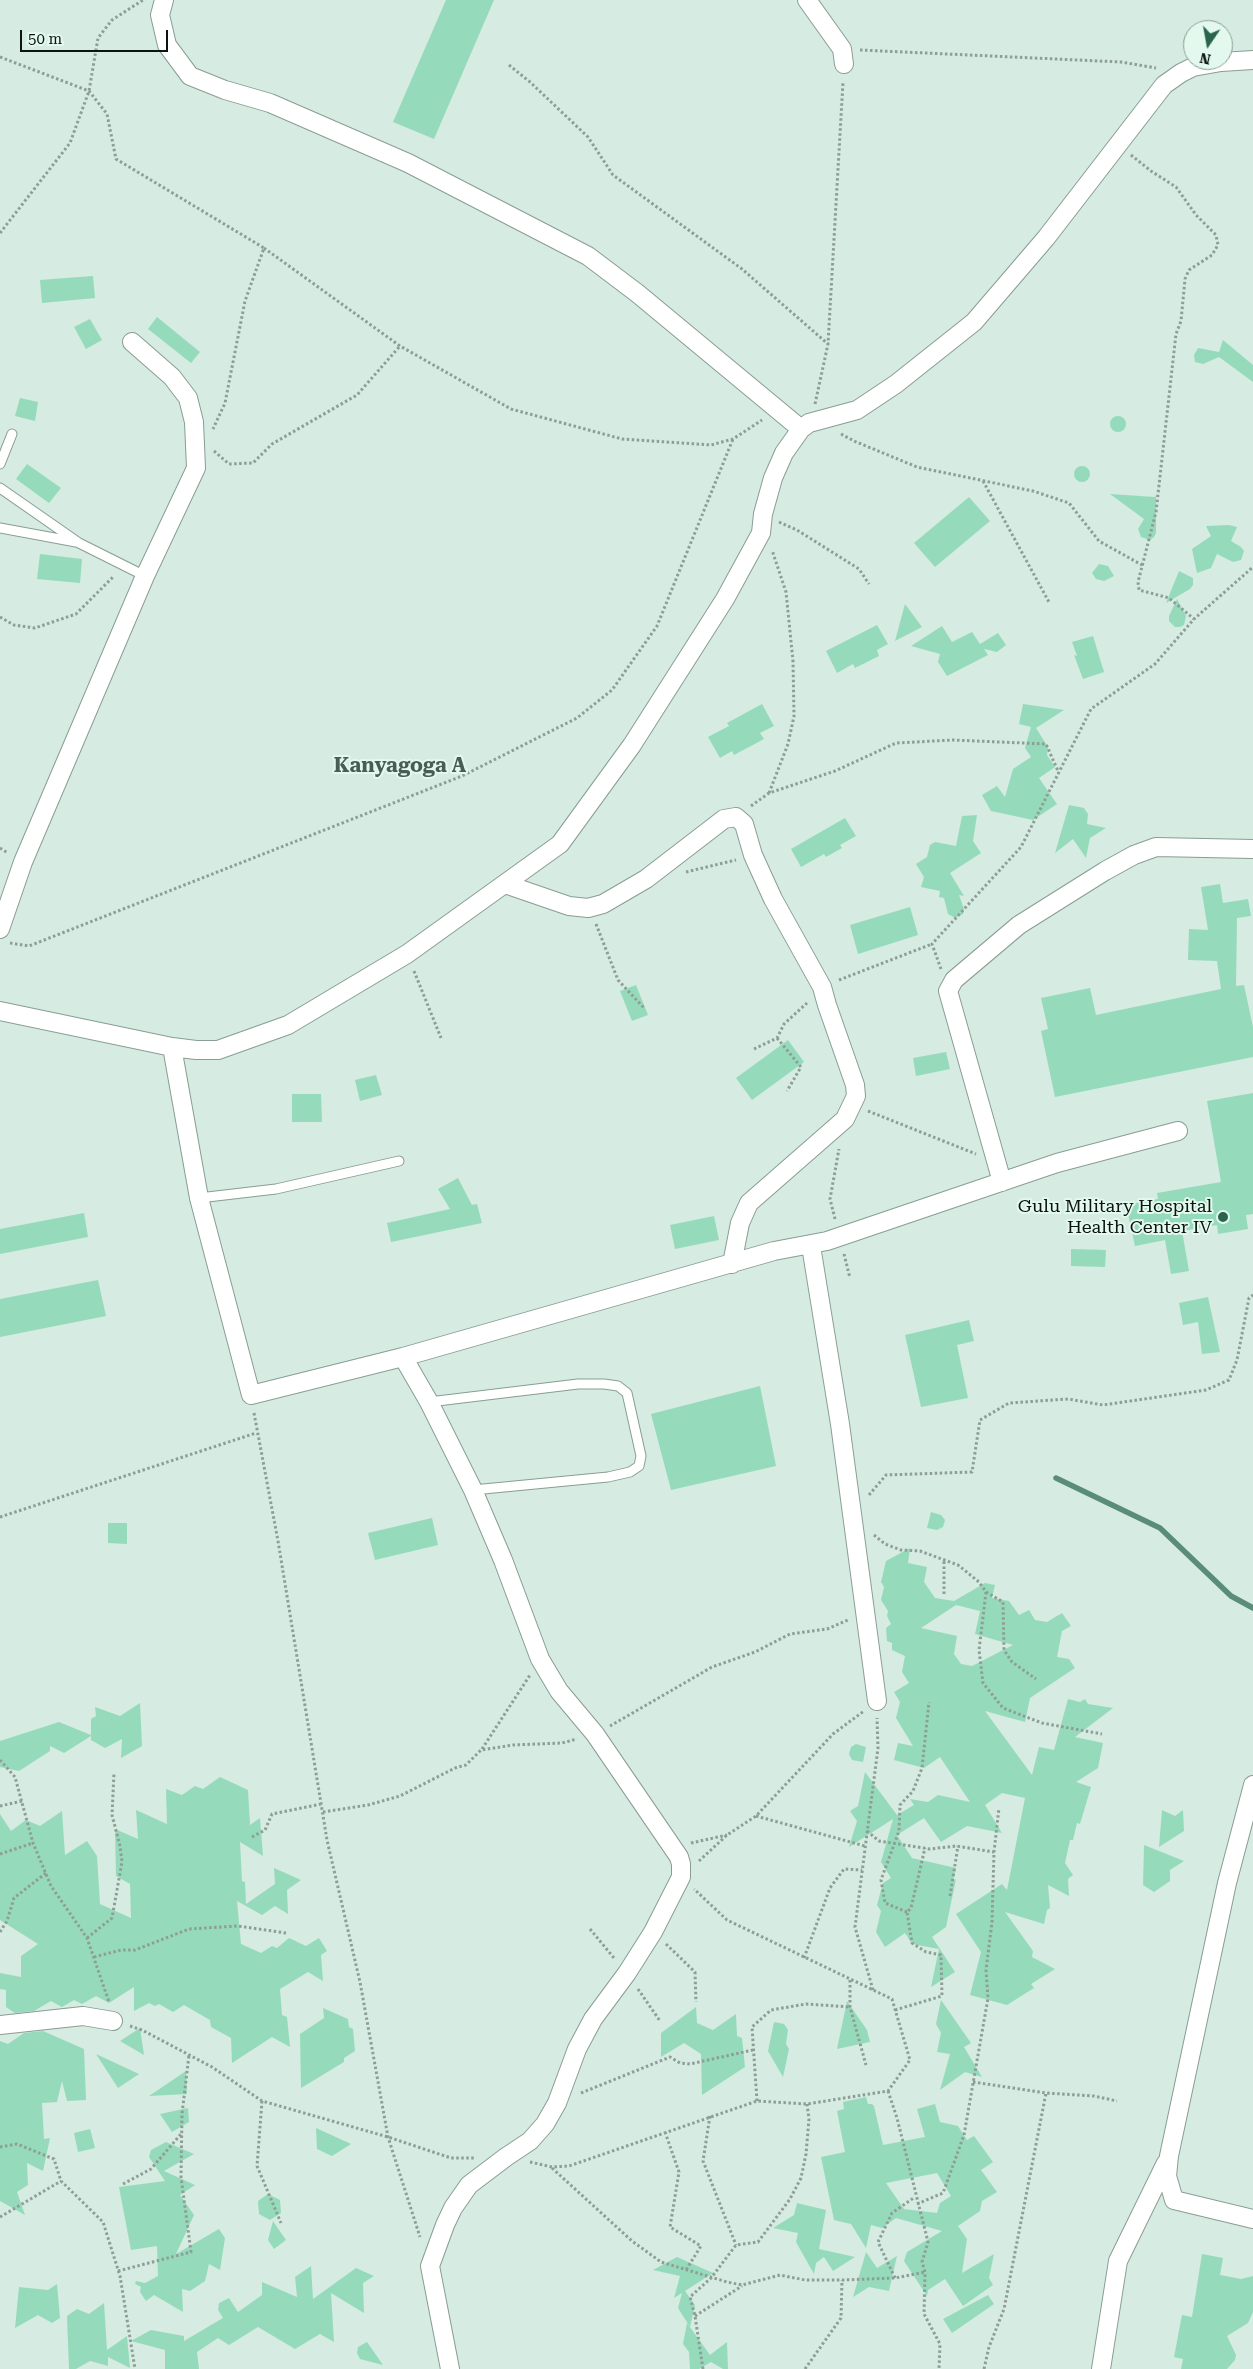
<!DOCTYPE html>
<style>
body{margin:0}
#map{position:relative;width:1253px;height:2369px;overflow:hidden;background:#d6ebe1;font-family:"Roboto Serif",serif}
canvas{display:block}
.north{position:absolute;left:1183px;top:20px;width:50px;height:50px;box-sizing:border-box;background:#e3f9ee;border:1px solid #8d9d95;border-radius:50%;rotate:192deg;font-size:14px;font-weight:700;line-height:20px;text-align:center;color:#0c1310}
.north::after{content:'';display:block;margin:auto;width:18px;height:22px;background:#2a644c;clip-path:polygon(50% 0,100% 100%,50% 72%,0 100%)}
.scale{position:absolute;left:20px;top:30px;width:148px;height:22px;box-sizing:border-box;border:2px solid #0c1310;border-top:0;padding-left:6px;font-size:15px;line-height:18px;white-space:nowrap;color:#0c1310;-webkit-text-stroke:4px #e3f9ee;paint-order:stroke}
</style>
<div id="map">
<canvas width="1253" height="2369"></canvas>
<div class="north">N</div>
<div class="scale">50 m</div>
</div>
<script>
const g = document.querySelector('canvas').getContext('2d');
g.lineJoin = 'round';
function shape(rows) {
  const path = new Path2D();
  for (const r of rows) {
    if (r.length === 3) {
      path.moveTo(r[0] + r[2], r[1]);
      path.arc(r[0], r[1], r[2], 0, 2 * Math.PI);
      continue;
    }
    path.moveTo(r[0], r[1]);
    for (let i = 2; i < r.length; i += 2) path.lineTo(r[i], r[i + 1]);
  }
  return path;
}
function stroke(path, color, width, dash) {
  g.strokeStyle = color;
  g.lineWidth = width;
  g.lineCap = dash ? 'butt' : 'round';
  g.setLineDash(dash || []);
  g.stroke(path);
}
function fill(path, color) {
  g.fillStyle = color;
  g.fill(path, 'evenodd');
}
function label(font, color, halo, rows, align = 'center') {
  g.font = font + ' "Roboto Serif",serif';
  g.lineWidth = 4;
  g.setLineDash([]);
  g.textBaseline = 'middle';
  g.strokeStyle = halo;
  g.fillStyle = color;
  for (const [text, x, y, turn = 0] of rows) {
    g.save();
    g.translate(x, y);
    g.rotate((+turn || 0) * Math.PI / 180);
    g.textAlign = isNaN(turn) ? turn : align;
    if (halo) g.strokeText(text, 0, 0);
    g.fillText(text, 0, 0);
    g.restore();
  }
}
const stream = shape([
 [1056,1478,1160,1528,1231,1596,1253,1608]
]);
const building = shape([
 [446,0,494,0,434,139,393,122],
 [93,276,95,298,42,303,40,280],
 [157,317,200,352,191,363,148,329],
 [90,319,102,340,86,349,74,327],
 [1223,340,1253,365,1253,382,1219,357,1203,364,1195,362,1194,355,1198,348,1219,352],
 [20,398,38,402,35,421,15,416],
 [1118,424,8],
 [27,464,61,488,49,503,16,479],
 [1082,474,8],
 [1110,494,1155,497,1156,495,1156,533,1154,537,1150,540,1141,537,1138,529,1144,519],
 [969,497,990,521,935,567,914,543],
 [1229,525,1237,527,1231,541,1241,547,1244,551,1241,560,1233,562,1217,554,1211,568,1197,573,1192,549,1211,536,1206,526],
 [40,554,82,559,80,583,37,579],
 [1099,564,1108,566,1114,576,1104,581,1096,579,1092,573],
 [1179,571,1193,578,1193,585,1190,589,1166,603],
 [1177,599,1186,616,1184,625,1180,627,1175,627,1169,621,1169,616],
 [905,604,922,627,895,641],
 [877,625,888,644,877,650,879,656,855,668,853,664,837,673,826,651],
 [942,626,952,642,972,632,980,644,998,633,1006,645,997,652,984,649,988,655,947,676,938,662,940,654,911,646],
 [1093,636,1104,672,1083,679,1074,655,1077,656,1072,642],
 [762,704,774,726,760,733,764,739,734,755,732,751,720,758,708,737,729,726,727,723],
 [1023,704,1064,710,1036,728,1048,747,1047,755,1055,767,1039,778,1057,804,1033,820,991,811,982,795,997,786,1005,797,1013,769,1031,757,1025,748,1031,727,1019,724],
 [1069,805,1084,808,1088,814,1087,824,1106,828,1090,838,1086,858,1073,839,1055,853],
 [977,815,973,841,981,853,950,873,964,896,959,895,964,909,963,914,955,918,948,914,944,898,939,897,940,891,921,887,924,877,916,864,927,857,930,845,935,842,956,846,962,816],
 [845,818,856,836,840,845,842,848,826,857,824,854,801,867,791,849],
 [1220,884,1223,903,1248,899,1251,916,1237,918,1236,986,1244,985,1253,1027,1253,1057,1055,1097,1041,1031,1048,1029,1041,998,1090,988,1096,1015,1221,989,1217,961,1188,960,1189,929,1208,930,1201,887],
 [910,907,918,935,858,954,850,925],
 [636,985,648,1015,632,1021,620,991],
 [788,1040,804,1062,752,1100,736,1078],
 [946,1052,950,1069,916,1076,913,1058],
 [376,1075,382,1095,360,1101,355,1080],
 [1253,1093,1253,1214,1246,1215,1248,1229,1218,1234,1217,1225,1182,1231,1189,1271,1171,1274,1165,1240,1135,1246,1126,1205,1158,1199,1157,1193,1221,1182,1207,1101],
 [292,1094,321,1094,322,1122,292,1122],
 [458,1178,472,1205,477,1204,482,1223,391,1242,387,1223,450,1209,438,1189],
 [84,1213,88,1237,0,1254,0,1229],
 [714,1216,719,1240,675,1249,670,1225],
 [1071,1249,1106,1250,1105,1267,1071,1266],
 [98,1280,106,1316,0,1337,0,1299],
 [1208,1297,1220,1352,1202,1354,1198,1322,1183,1325,1179,1303],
 [969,1320,974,1341,957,1345,968,1398,921,1407,905,1335],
 [760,1386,776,1466,671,1490,651,1414],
 [931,1512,941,1515,945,1520,943,1527,937,1530,927,1528],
 [432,1518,438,1545,375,1560,368,1533],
 [108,1523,127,1523,127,1544,108,1543],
 [910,1548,908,1563,927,1567,924,1582,935,1598,954,1601,985,1583,995,1585,992,1598,1009,1601,1019,1615,1029,1610,1035,1620,1047,1622,1062,1613,1071,1626,1062,1631,1057,1657,1069,1659,1075,1668,1030,1698,1025,1722,985,1711,1032,1775,1039,1747,1054,1750,1068,1699,1080,1702,1085,1699,1088,1704,1113,1708,1075,1737,1103,1743,1098,1768,1076,1782,1091,1787,1080,1824,1077,1823,1073,1840,1070,1840,1065,1863,1073,1875,1068,1879,1069,1896,1048,1885,1050,1908,1047,1910,1044,1924,1005,1912,1033,1951,1032,1957,1055,1969,1031,1984,1034,1988,1007,2005,970,1995,981,1952,956,1914,1002,1884,1007,1890,1025,1798,1002,1793,985,1805,1002,1833,967,1826,941,1842,924,1818,897,1835,912,1858,956,1868,953,1881,956,1879,946,1927,932,1937,955,1972,931,1987,939,1949,912,1944,905,1933,885,1947,876,1932,881,1911,877,1905,883,1883,891,1878,881,1862,893,1819,849,1847,857,1821,850,1811,858,1806,865,1772,897,1815,914,1805,910,1799,928,1802,938,1795,970,1802,940,1757,924,1768,894,1760,898,1743,913,1746,896,1718,900,1702,894,1692,909,1683,902,1672,905,1656,892,1650,892,1643,887,1641,886,1628,891,1624,887,1616,888,1611,881,1600,884,1587,881,1582,886,1561],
 [956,1605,980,1611,975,1634,1013,1645,972,1666,961,1664,954,1654,957,1636,921,1628],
 [140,1703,142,1746,121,1758,122,1739,105,1748,91,1740,91,1736,64,1753,50,1746,50,1751,19,1771,0,1767,0,1741,59,1722,91,1735,91,1719,96,1716,95,1707,120,1716],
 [856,1744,866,1747,863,1762,852,1760,849,1754,851,1747],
 [220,1777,248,1790,250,1825,260,1818,263,1856,240,1842,242,1881,245,1882,246,1904,275,1884,274,1868,301,1880,287,1890,288,1914,275,1906,262,1915,237,1901,241,1944,261,1953,272,1946,277,1948,289,1938,306,1946,319,1938,327,1951,321,1955,323,1981,308,1972,280,1989,282,2015,287,2017,290,2047,272,2037,232,2063,231,2038,211,2027,210,2020,184,2005,173,2012,159,2004,155,2006,149,2003,134,2011,134,1987,109,2003,96,1996,82,2004,74,2000,62,2007,51,2001,34,2011,15,2013,6,2007,6,1990,0,1989,0,1973,21,1977,21,1956,38,1944,0,1920,0,1814,11,1831,26,1820,40,1826,62,1811,65,1855,87,1841,97,1856,100,1904,131,1918,130,1884,116,1876,115,1829,138,1839,136,1810,167,1824,166,1789,182,1795,195,1786,203,1789],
 [1162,1810,1175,1816,1183,1810,1184,1831,1159,1847],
 [1144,1845,1184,1861,1170,1870,1170,1881,1154,1892,1143,1885],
 [941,2000,971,2043,964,2047,982,2077,965,2072,940,2090,950,2054,937,2052,941,2033,936,2024],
 [847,2001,867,2030,870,2042,837,2049],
 [696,2007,697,2023,713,2030,736,2014,737,2036,742,2038,745,2067,702,2095,701,2054,684,2043,661,2057,661,2033],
 [323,2008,348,2019,349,2027,353,2029,355,2051,344,2058,344,2062,301,2088,300,2034,324,2018],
 [774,2022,784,2024,788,2030,786,2044,789,2049,783,2077,768,2051],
 [140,2028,144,2055,120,2041],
 [43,2031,84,2049,86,2100,67,2101,62,2081,57,2102,42,2103,44,2139,50,2138,43,2171,27,2163,28,2185,17,2192,25,2215,0,2201,0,2041,8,2044,24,2033],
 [96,2054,139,2074,118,2088],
 [186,2071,187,2094,149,2096],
 [866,2097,868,2104,872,2104,874,2106,883,2145,925,2137,917,2109,935,2104,940,2122,958,2126,967,2140,974,2136,993,2162,981,2170,997,2192,982,2201,980,2211,958,2226,967,2239,962,2273,994,2254,989,2278,993,2285,963,2306,945,2279,928,2290,927,2296,904,2261,907,2252,942,2231,896,2218,882,2228,871,2225,866,2248,851,2224,834,2220,821,2157,845,2152,837,2111,844,2109,843,2102],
 [937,2173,951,2196,940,2203,937,2213,904,2209,886,2183],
 [188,2108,189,2122,172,2132,160,2114],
 [316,2128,351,2144,332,2156,317,2149],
 [90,2129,95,2148,78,2152,74,2133],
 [166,2142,194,2154,164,2171,195,2185,180,2195,194,2215,176,2254,219,2229,225,2238,220,2270,209,2264,205,2281,190,2291,182,2289,183,2312,154,2295,146,2301,140,2292,141,2287,135,2284,136,2281,145,2283,158,2276,157,2246,131,2250,119,2187,165,2181,149,2157,151,2150],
 [268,2194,280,2200,281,2213,270,2220,259,2214,258,2201],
 [797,2203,826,2210,819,2249,855,2257,833,2271,824,2257,816,2263,814,2274,796,2242,798,2233,773,2228,794,2215],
 [273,2221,286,2240,274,2249,268,2240],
 [866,2252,877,2268,897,2256,889,2291,869,2287,853,2297],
 [1202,2254,1223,2258,1220,2275,1241,2279,1253,2276,1253,2312,1248,2323,1227,2336,1236,2355,1235,2360,1227,2369,1181,2369,1183,2359,1174,2357,1182,2315,1192,2317],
 [677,2257,713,2273,685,2291,695,2305,690,2327,678,2308,682,2293,674,2298,680,2276,653,2270],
 [311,2266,313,2299,356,2268,374,2276,363,2283,364,2313,331,2293,334,2342,320,2334,295,2349,258,2327,229,2345,218,2338,197,2352,199,2369,165,2369,165,2350,131,2341,151,2330,184,2336,184,2341,223,2318,218,2310,219,2303,229,2298,238,2312,262,2295,262,2282,297,2297,295,2277],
 [57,2284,60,2318,52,2323,38,2315,15,2328,19,2287,48,2290],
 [988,2295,994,2304,952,2333,943,2319],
 [104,2303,107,2350,127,2336,130,2368,108,2357,108,2366,90,2361,76,2369,69,2369,67,2316,77,2309,89,2314],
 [687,2323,710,2355,727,2342,728,2369,723,2369,711,2362,699,2369,690,2369,689,2352,683,2344],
 [367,2342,383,2365,360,2359,357,2353,358,2347]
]);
const path = shape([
 [860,50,1121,62,1156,68],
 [0,57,89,91,107,114,116,159,264,248,245,301,225,403,213,429],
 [509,65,530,82,588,137,613,175,742,269,828,344],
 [1131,155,1151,171,1176,187,1196,215,1216,235,1218,245,1212,255,1189,270,1185,279,1181,321,1176,334,1156,512,1138,582,1139,590,1169,598,1194,619],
 [0,233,70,143,89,91,98,38,112,20,143,0],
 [264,248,400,346,511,409,622,439,711,445,733,439,762,420],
 [815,404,828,344,843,82],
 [841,434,854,441,917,467,1033,491,1069,503,1099,541,1142,565],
 [214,451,229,464,253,463,272,444,357,395,400,346],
 [983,481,1050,604],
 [779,522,797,530,859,569,869,584],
 [0,617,14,625,35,628,76,614,114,576],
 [769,793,788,744,794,716,793,661,786,592,772,550],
 [751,806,769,793,835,771,896,743,953,740,1046,744,1058,771],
 [0,848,8,853],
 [686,872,736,860],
 [596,924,618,980,645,1009],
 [10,943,29,946,462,776,577,718,612,690,657,626,733,439],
 [941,969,932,944,1021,847,1091,709,1155,664,1194,619,1253,567],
 [414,971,441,1038],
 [839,980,932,944],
 [777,1038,801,1067,787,1091],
 [754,1049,777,1038,784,1024,807,1003],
 [868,1111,976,1154],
 [835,1219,830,1199,839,1149],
 [844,1254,850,1278],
 [254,1413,278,1541,327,1840,360,1982,388,2137,420,2237],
 [869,1495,886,1475,972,1472,980,1420,1009,1403,1068,1399,1103,1405,1206,1390,1229,1380,1237,1360,1249,1298,1253,1295],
 [0,1517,256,1433],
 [874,1535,885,1544,901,1550,920,1551,958,1565,979,1582,986,1592,979,1650,983,1683,1003,1708,1042,1723,1102,1734],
 [986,1592,1003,1602,1004,1650,1012,1662,1036,1679],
 [944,1594,944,1560],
 [610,1726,712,1667,755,1652,790,1634,827,1629,848,1620],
 [482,1749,530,1675],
 [0,1760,15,1777,33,1843,51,1886,87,1938,109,2002],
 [0,1806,22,1801],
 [323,1812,368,1805,400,1796,455,1768,466,1765,481,1750,513,1745,562,1743,577,1739],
 [756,1816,865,1846],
 [867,1831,879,1841,930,1849,956,1846,994,1852],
 [252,1837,265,1830,272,1814,321,1804],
 [691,1843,727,1835],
 [0,1854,33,1843],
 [699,1861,727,1835,756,1816,833,1734,864,1711],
 [950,1896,958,1846],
 [907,1912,885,1903,881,1880,899,1831,900,1805,913,1791,922,1768,929,1702],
 [590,1929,614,1958],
 [0,1932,7,1921,14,1898,46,1873],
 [87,1938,112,1918,122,1862,120,1846,112,1815,114,1773],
 [666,1944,695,1972,696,2002],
 [94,1957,121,1950,135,1950,189,1929,238,1926,286,1933],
 [804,1958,830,1888,844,1869,862,1870],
 [850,1980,850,2007,866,2065],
 [638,1989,660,2021],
 [873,1990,855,1927,878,1748,877,1718],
 [895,2010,942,1996,941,1955,926,1952,912,1943,907,1912,911,1908,925,1848],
 [130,2026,142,2030,212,2067,262,2101,388,2137,451,2158,474,2158],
 [973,2082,1046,2093,1094,2096,1117,2101],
 [888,2091,897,2118,928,2242,922,2262,925,2272,924,2314,940,2344,939,2369],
 [581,2093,670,2057,680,2063,690,2064,753,2050],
 [262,2101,257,2166,281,2223],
 [757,2101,752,2027,771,2010,806,2004,850,2007],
 [710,2116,703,2161,736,2245],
 [665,2132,679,2172,670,2227,701,2246,686,2270],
 [0,2147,17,2144,54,2159,61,2181,103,2222,120,2276,135,2369],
 [530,2162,552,2167,569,2166,757,2101,807,2104,888,2091,910,2060,892,1999,727,1920,694,1889],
 [552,2168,632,2241,661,2262,727,2282,742,2285,780,2275,805,2280,842,2280,895,2278,925,2272],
 [123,2184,151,2169,181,2134],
 [917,2204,943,2193,964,2135,988,1998,986,1970,992,1922,994,1852,999,1808],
 [0,2217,61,2181],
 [118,2271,191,2252,181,2177,182,2114,189,2055],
 [895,2278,878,2242,892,2213,915,2197],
 [695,2316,742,2286],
 [703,2369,695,2316,690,2297,711,2278,736,2245,758,2242,790,2199,801,2178,806,2154,809,2119,807,2104],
 [805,2369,841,2318,842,2280],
 [984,2369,989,2347,1004,2309,1046,2093]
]);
const lane = shape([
 [0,464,12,434],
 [0,488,79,543,145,576],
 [0,528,76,542],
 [199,1198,276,1189,399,1161],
 [429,1402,578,1384,604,1384,618,1386,627,1393,641,1456,639,1466,630,1472,608,1477,473,1490]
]);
const street = shape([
 [164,0,160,15,167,45,190,76,225,90,270,103,408,163,588,256,637,293,801,429],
 [807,0,842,49,844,64],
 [505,884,569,906,588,908,603,904,646,879,724,819,736,817,744,824,753,855,773,899,822,987,827,1005,855,1085,856,1096,845,1119,749,1203,740,1223,732,1264],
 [0,929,23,862,145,576,196,468,194,422,188,398,172,377,132,342],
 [0,1011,172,1047,199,1198,251,1395,403,1357,429,1402,473,1490,503,1560,540,1659,559,1691,595,1734,679,1857,681,1864,681,1877,653,1932,627,1973,593,2019,577,2049,557,2103,545,2124,530,2141,506,2157,469,2185,453,2208,445,2225,430,2266,450,2369],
 [172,1047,196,1050,218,1050,288,1025,407,954,560,844,632,745,725,599,761,533,763,514,773,478,784,453,801,429,809,423,857,410,896,384,974,322,1046,238,1164,85,1181,73,1193,67,1221,62,1253,60],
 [1002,1182,948,991,954,980,1019,925,1105,871,1134,855,1156,847,1253,849],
 [811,1246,840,1424,877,1701],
 [403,1357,774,1251,827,1241,1057,1163,1178,1131],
 [1253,1785,1227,1883,1169,2156,1167,2176,1174,2200,1253,2219],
 [0,2025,83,2016,113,2021],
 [1101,2369,1118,2261,1166,2163]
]);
const markers = [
 [1223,1217,6,"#2a644c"]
];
const poiNames = [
 ["Gulu Military Hospital",1212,1207],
 ["Health Center IV",1212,1228]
];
const quarterNames = [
 ["Kanyagoga A",400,766]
];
stroke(stream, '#5a8d77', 5.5);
fill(building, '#95dbbb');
stroke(lane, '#899d93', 11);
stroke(street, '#899d93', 20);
stroke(path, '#8e9e96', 3, [2.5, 2.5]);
stroke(lane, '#fff', 9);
stroke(street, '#fff', 18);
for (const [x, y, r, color] of markers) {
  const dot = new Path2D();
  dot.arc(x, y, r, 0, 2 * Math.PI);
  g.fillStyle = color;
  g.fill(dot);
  stroke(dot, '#e3f9ee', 2);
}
label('18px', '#0c1310', '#e3f9ee', poiNames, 'right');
label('bold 20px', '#4a5d54', '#e3f9ee', quarterNames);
</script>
